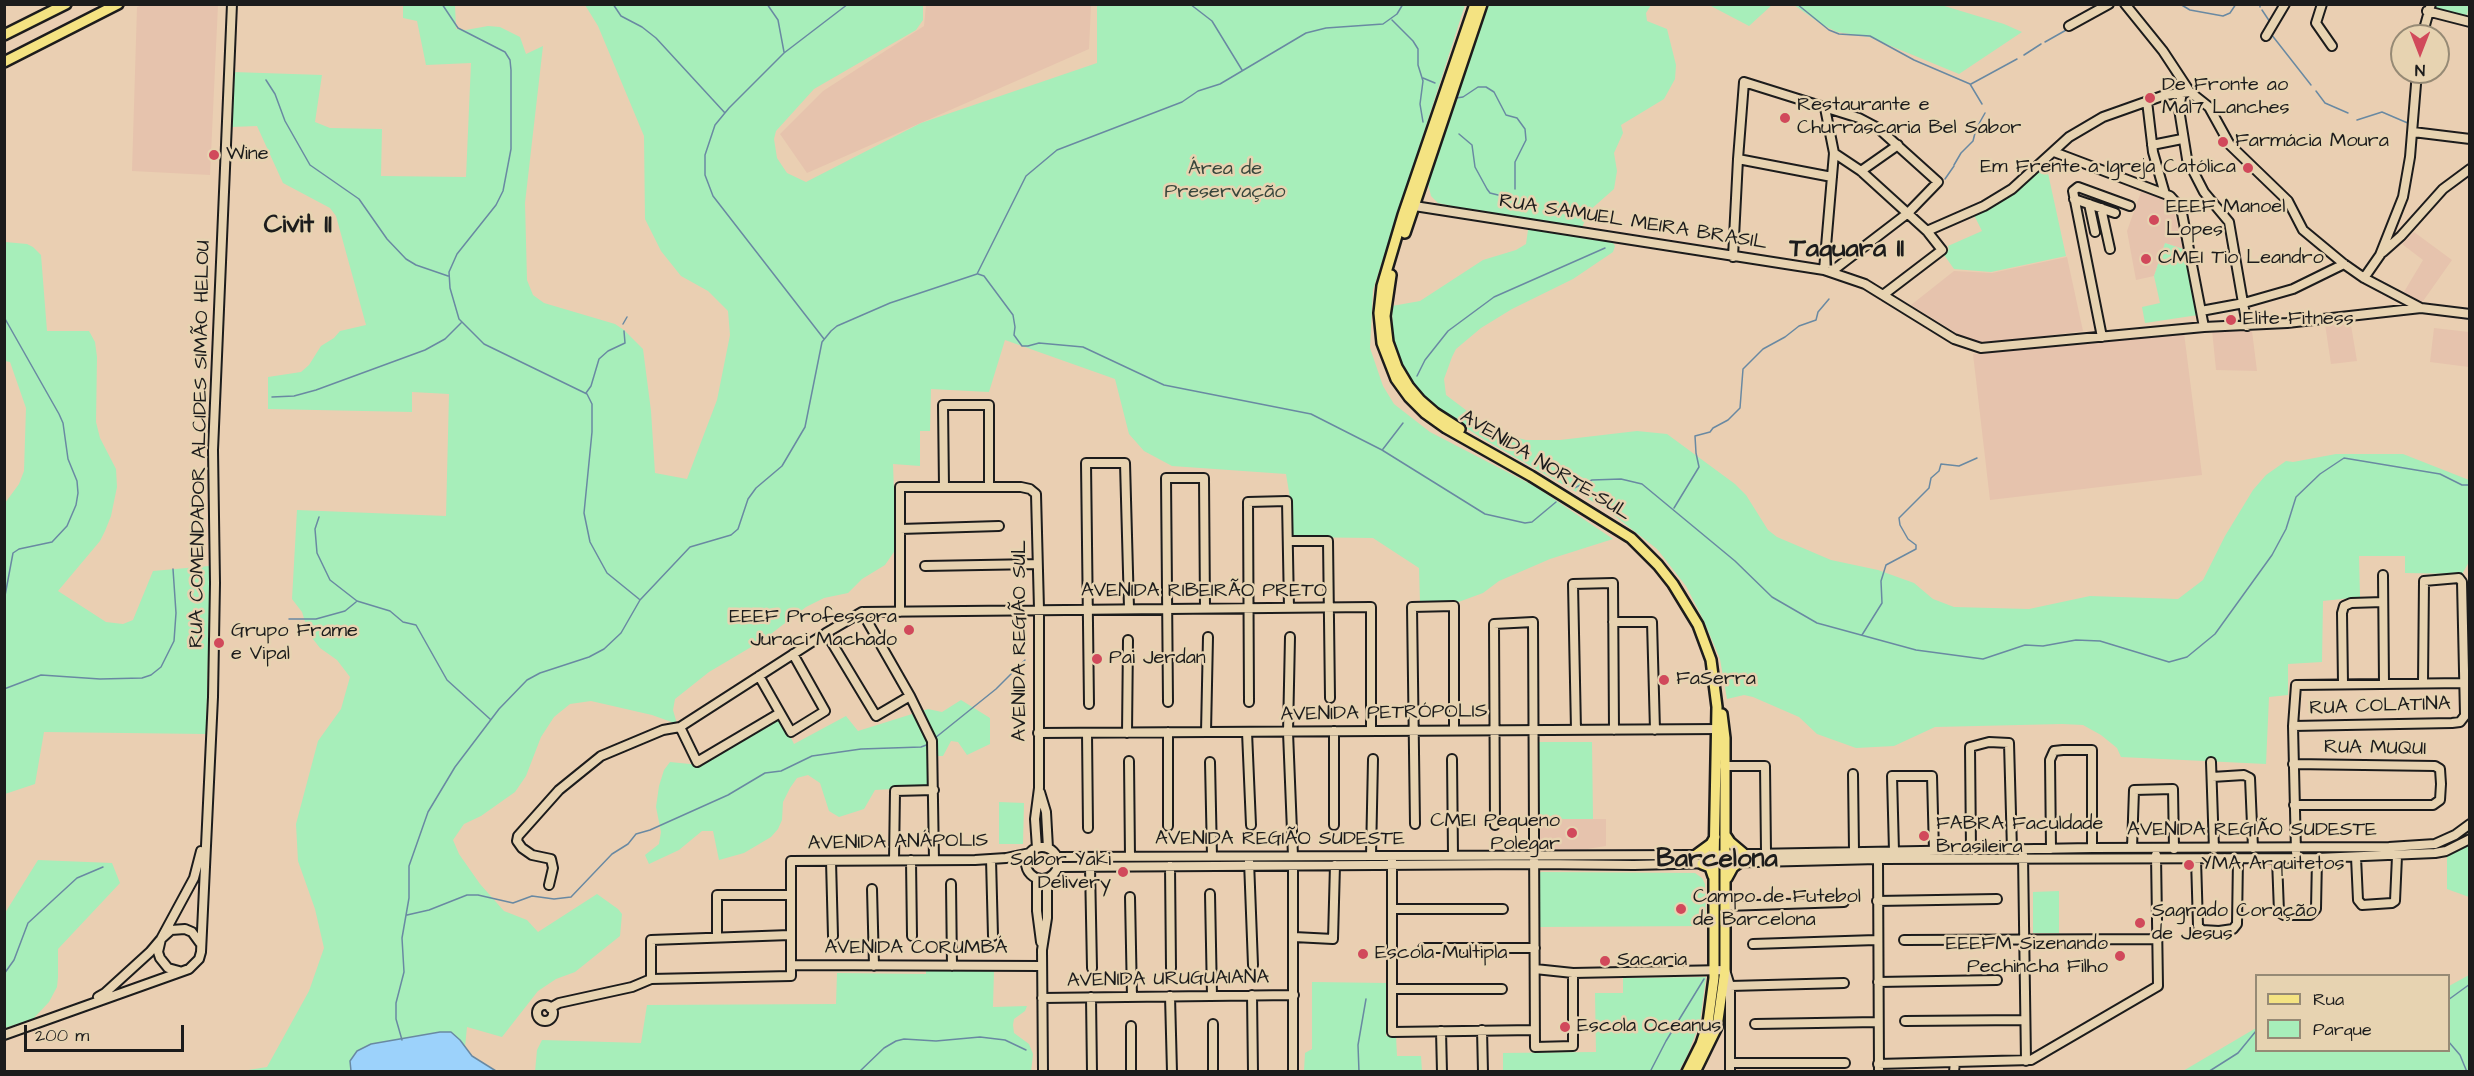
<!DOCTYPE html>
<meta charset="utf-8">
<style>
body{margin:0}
#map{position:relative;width:2474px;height:1076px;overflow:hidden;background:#eacfb2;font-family:"Architects Daughter",sans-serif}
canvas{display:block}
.frame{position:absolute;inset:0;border:6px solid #1c1c1c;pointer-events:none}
.legend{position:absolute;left:2255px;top:974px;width:195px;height:78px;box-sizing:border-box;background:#e7d3b1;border:2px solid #968a75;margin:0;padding:8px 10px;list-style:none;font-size:18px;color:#1c1c1c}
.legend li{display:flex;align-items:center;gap:12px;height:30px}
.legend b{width:30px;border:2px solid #968a75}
.north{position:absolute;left:2390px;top:24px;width:60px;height:60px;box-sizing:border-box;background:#e7d3b1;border:2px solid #968a75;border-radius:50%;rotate:180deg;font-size:16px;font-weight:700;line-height:24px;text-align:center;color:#1c1c1c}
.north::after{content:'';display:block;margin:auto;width:21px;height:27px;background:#d1495b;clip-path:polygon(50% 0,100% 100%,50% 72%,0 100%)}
.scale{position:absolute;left:24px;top:1025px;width:160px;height:27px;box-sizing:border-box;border:3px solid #1c1c1c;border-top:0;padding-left:8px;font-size:18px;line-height:21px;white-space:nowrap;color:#1c1c1c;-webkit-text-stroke:4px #e7d3b1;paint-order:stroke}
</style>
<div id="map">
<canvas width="2474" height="1076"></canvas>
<div class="frame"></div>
<ul class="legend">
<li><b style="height:8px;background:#f4e382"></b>Rua</li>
<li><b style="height:16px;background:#a7eeba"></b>Parque</li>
</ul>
<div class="north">N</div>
<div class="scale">200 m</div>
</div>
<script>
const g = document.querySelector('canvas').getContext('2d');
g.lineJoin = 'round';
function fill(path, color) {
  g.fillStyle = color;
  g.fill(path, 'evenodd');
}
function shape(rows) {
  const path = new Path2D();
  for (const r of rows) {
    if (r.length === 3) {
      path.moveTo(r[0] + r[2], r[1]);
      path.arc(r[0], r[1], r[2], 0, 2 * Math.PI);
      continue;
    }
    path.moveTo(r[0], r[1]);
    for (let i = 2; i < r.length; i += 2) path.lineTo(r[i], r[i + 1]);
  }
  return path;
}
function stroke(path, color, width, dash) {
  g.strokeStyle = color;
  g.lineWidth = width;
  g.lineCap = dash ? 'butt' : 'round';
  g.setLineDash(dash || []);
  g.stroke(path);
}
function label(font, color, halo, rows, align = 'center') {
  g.font = font + ' "Architects Daughter",sans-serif';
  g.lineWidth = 5;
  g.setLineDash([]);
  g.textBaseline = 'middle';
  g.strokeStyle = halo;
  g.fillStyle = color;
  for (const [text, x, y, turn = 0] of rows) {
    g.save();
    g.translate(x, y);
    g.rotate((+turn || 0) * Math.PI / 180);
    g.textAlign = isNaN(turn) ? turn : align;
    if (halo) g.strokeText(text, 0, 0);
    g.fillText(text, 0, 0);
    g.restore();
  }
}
const built = shape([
 [142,5,218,5,210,175,132,171,137,7],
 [926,5,1091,5,1089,49,807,173,780,134,823,91,924,26],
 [2142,189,2172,203,2183,249,2165,243,2154,276,2136,280,2127,231],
 [2414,232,2452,260,2421,304,2404,292,2423,260,2402,244],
 [2067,257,2083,331,1990,343,1978,343,1968,340,1911,305,1954,271,1992,273],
 [2350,319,2357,361,2331,364,2325,324],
 [2434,328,2469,332,2469,367,2430,362],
 [2212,330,2252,331,2257,371,2216,370],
 [2184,333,2202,475,1990,500,1973,354],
 [1537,819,1606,819,1606,846,1574,851,1538,852]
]);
const green = shape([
 [403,5,455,5,456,29,466,30,488,26,500,27,520,37,526,54,543,46,525,203,527,280,533,295,544,303,615,324,624,330,643,349,651,411,655,473,687,479,717,400,730,335,728,311,708,291,681,276,661,251,645,219,644,136,598,26,585,5,923,5,923,20,916,30,814,89,776,131,774,139,777,158,787,173,806,182,921,123,1097,63,1097,5,1465,5,1373,290,1370,348,1383,386,1394,404,1430,432,1536,487,1613,539,1550,559,1499,581,1483,593,1453,604,1420,603,1419,568,1373,538,1291,537,1290,498,1286,474,1172,466,1144,451,1129,434,1115,379,1005,340,989,392,931,389,930,431,920,431,920,466,893,464,896,549,885,565,862,579,848,593,824,598,806,607,763,640,709,672,675,699,673,710,677,724,652,715,591,701,570,704,554,717,541,737,526,776,515,792,481,816,464,824,453,840,459,854,480,884,504,911,527,920,538,932,597,894,618,909,622,914,620,936,575,972,556,979,538,991,502,1037,467,1027,465,1047,451,1032,440,1032,371,1044,357,1051,350,1061,351,1071,242,1071,267,1067,309,991,324,948,315,909,298,861,296,824,318,741,341,709,350,677,337,660,320,648,309,634,302,612,292,599,297,510,446,516,449,394,412,392,412,412,268,409,268,377,301,372,309,365,321,346,334,338,340,331,366,325,336,216,330,208,283,183,257,126,231,127,233,72,322,75,315,122,330,128,382,129,381,176,466,177,471,63,426,65,417,21,403,18],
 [1485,5,1651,5,1646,13,1647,21,1667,29,1676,65,1675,79,1664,99,1621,125,1623,133,1614,153,1617,171,1614,189,1589,211,1580,232,1613,243,1615,246,1613,252,1573,279,1512,309,1481,328,1456,349,1452,357,1444,379,1446,395,1495,432,1526,440,1560,440,1637,431,1667,434,1735,484,1746,495,1768,530,1777,537,1831,560,1878,570,1914,583,1933,599,1954,607,2029,609,2090,596,2178,599,2203,580,2225,536,2253,490,2266,475,2286,461,2293,462,2336,454,2403,454,2469,480,2469,562,2462,574,2405,573,2405,556,2359,556,2360,597,2323,601,2322,662,2288,664,2288,695,2269,697,2266,764,2121,757,2117,748,2101,735,2083,725,2062,724,1935,727,1894,746,1856,748,1817,734,1799,717,1753,697,1744,695,1727,699,1720,659,1704,621,1686,586,1657,549,1606,509,1485,440,1436,409,1411,382,1400,364,1393,339,1392,306,1420,301,1483,260,1516,250,1526,244,1529,223,1438,203,1431,196,1427,179],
 [1709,5,1772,5,1749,26],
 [1794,5,1941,5,2004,24,2022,32,1959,74,1869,37,1837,32,1821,24],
 [2434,5,2469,5,2467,15,2433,9],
 [2046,164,2066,256,1991,272,1954,269,1942,252,1949,249,1948,246,1982,231,1973,213,2013,191],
 [5,242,27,244,33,247,41,255,47,331,89,331,95,342,97,357,96,422,100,438,116,469,117,487,111,516,105,531,100,541,58,591,106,622,123,624,133,620,153,571,209,566,210,570,206,734,44,732,35,784,5,794,5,503,19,484,24,471,26,408,10,362,5,361],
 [2165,243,2183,249,2198,315,2145,323,2142,307,2160,303,2154,276],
 [961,700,990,718,990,744,967,755,958,742,951,741,943,756,928,756,927,787,875,790,864,809,839,817,829,811,820,783,808,775,797,778,790,788,783,802,782,820,778,829,771,837,744,853,719,860,713,831,702,831,679,850,649,864,645,855,659,844,661,832,656,807,659,786,664,770,670,762,700,765,781,718,794,744,846,716,858,731,928,709,942,712],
 [1537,742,1592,742,1593,819,1537,819],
 [999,802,1024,803,1023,844,999,844],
 [2469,843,2469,897,2447,889,2447,856],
 [38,860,112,863,120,883,58,949,58,977,57,987,49,1002,33,1019,5,1028,5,913],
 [1541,872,1695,873,1702,878,1705,884,1706,926,1536,927,1537,876],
 [1717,884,1720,884,1719,966,1717,965],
 [2059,891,2059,933,2033,933,2033,892],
 [926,969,994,970,993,1007,1027,1006,1025,1011,1014,1019,1013,1025,1014,1033,1029,1044,1033,1054,1031,1072,535,1072,537,1050,542,1040,641,1043,647,1005,836,1004,837,973,926,974],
 [2469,975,2469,1071,2183,1071,2256,1028,2256,1050,2448,1050,2449,986],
 [1706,977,1700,1022,1688,1054,1679,1071,1503,1071,1503,1053,1596,1052,1595,993,1623,993,1623,978],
 [1312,982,1386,983,1386,1036,1396,1036,1397,1056,1421,1056,1422,1071,1304,1071,1305,1053,1312,1049]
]);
const water = shape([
 [440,1032,451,1032,460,1040,472,1056,496,1071,351,1071,350,1061,357,1051,371,1044,440,1032]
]);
const stream = shape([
 [442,4,458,28,505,52,510,60,511,70,511,149,503,191,496,205,457,254,449,272,450,288,459,319,484,344,587,394,592,404,592,432,584,513,590,542,607,573,639,599],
 [613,4,621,16,642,27,656,38,725,113],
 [767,4,778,20,784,52],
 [1190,4,1212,21,1242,70],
 [1797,4,1829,30,1839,34,1870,36,1914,60,1970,84,1982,104],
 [2180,4,2190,10,2223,16,2230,13,2236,4],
 [2260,4,2260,7],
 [2262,10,2270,22],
 [1392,20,1413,41,1418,49,1418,65,1423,81,1420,104,1423,122],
 [2271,34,2311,85],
 [2045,42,2068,29],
 [2024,55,2041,44],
 [1423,78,1435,83],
 [266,80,275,94,285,121,310,165,359,199,387,239,406,259,416,265,448,276],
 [1971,84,2017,59],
 [2316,91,2325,103,2348,113],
 [1456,98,1463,97,1478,87,1486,87,1494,92,1506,115,1517,118,1525,129,1526,140,1515,162,1515,189],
 [2357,120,2382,112,2410,124],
 [2429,130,2442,132],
 [1459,134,1472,145,1475,167,1487,189,1490,193,1498,195],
 [1954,165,1961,153,1973,141,1976,129,1985,113],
 [1945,179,1954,166],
 [978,274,984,276,1013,315,1015,327,1014,335,1022,346,1028,346,1039,343,1083,347,1164,385,1311,414,1382,450,1485,514,1525,523,1532,522,1556,502],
 [4,317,59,414,63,423,68,459,77,481,78,493,76,505,67,526,52,542,19,549,13,553,4,601],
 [623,324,627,317],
 [824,339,713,196,705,175,705,155,715,125,729,108,784,53,848,4],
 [1417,376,1425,360,1448,331,1494,297,1605,248],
 [586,393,591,386,599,359,608,351,625,343,624,331],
 [272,397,294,396,316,390,425,350,445,339,461,323],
 [1383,449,1403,423],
 [1574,488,1592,480,1621,479,1642,484,1735,561,1772,597,1817,623,1916,650,1983,659,2025,645,2043,646,2076,640,2100,641,2169,662,2187,657,2215,634,2272,555,2286,529,2296,497,2320,474,2344,458,2440,474,2462,485,2470,485],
 [1674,508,1699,467,1696,453,1695,436,1710,432,1713,428,1728,420,1740,408,1743,369,1763,349,1785,337,1799,326,1816,320,1818,312,1829,299],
 [319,517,315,529,317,553,330,580,357,601,390,611,403,622,416,625,447,680,490,719],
 [289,619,316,619,345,611,356,602],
 [1862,635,1882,603,1881,581,1886,565,1916,549,1916,545,1908,539,1900,525,1899,518,1929,488,1931,478,1939,471,1941,464,1959,466,1977,458],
 [4,689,41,675,100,679,142,678,151,675,161,667,174,641,176,613,173,569],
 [935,738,996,689,1025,660],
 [407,915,429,910,467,895,478,895,513,903,532,896,554,899,571,897,612,854,628,844,636,834,650,830,728,795,765,773,781,771,812,756,861,749,921,747,929,744],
 [4,974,14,960,28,923,77,878,103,867],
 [2448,1000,2470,984],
 [402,1040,396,1019,396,1003,404,972,402,938,409,898,409,866,428,812,455,767,499,709,527,680,540,673,589,657,604,649,621,633,640,600,690,547,731,535,738,529,748,499,756,488,782,466,805,427,822,342,831,331,837,326,890,303,977,274,1026,176,1057,150,1182,102,1198,91,1220,84,1306,33,1326,28,1383,24,1397,14,1403,4],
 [2448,1041,2460,1055,2467,1072],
 [859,1072,884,1048,896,1041,904,1039,936,1041,980,1037,1005,1040,1026,1050],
 [1359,1072,1358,1045,1366,999],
 [1650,1072,1666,1041,1704,979],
 [2208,1072,2238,1053,2256,1031]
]);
const minor = shape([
 [2125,4,2163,51,2190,92],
 [2322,4,2316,23,2332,46],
 [2427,11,2470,22],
 [2069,26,2109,4],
 [2266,36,2285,4],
 [2422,36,2431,4],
 [2182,92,2179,109,2187,159,2204,192,2229,222,2247,326],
 [2147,101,2153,152,2165,194],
 [2413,132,2470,139],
 [2152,145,2182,139],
 [2054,152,2170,196,2181,208,2204,327],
 [1834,153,1861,171,1927,231,1942,250,1883,295],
 [1738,159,1832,177],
 [1861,171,1898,145],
 [2074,199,2115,213],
 [2089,204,2095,232],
 [1408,205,1824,270,1865,284,1954,339,1981,348,2204,327,2287,323,2421,308],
 [2101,208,2110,249],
 [1927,231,1984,206,2012,189,2069,137,2103,117,2165,95,2190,92,2209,107,2230,145,2288,201,2303,230,2344,264,2364,278,2421,308,2470,314],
 [2383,252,2401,236,2443,189,2470,169],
 [1733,257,1738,159,1744,82,1859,118,1878,128,1938,182,1908,213,1831,272],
 [1824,270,1834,153,1825,108],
 [2364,278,2380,255,2403,197,2410,157,2417,72],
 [2201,311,2244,303,2293,289,2344,264],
 [2102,337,2073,191,2078,187,2130,206],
 [944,487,943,405,989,405,989,487],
 [900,529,999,526],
 [1288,541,1328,541,1330,698],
 [925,566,1037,564],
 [2383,575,2384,683],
 [862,612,910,696,932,741,934,860],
 [900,612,900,487,1021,487,1030,489,1036,494,1039,609,1039,788,1035,819,1037,848],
 [1613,622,1652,622,1655,730],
 [826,633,876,716,910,696],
 [1290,637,1288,732,1293,856],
 [759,676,791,732,825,711,793,654],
 [2423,682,2424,581,2459,578,2462,582,2465,715],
 [2343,683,2342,613,2344,606,2351,603,2383,602],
 [1168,702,1166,478,1204,478,1205,608],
 [1249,702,1248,502,1287,501,1289,608],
 [1089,704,1086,463,1125,463,1129,608],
 [2293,726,2452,723,2460,722,2467,713],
 [680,727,697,762,780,713],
 [1576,730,1573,584,1613,583,1614,730],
 [1334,731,1334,825],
 [1206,732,1208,637],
 [1247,732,1251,825],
 [1038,733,1720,729],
 [1087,733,1088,828],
 [1127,733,1128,640],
 [1452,759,1453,855],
 [1129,761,1130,857],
 [1210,762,1212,856],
 [2211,762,2214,849],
 [2293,764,2435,766,2440,769,2441,784,2440,800,2433,805,2294,805],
 [1724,766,1765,766,1766,852],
 [1853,774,1854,851],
 [2212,777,2244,775,2250,778,2253,848],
 [1040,792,1046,812,1048,848],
 [1415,824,1412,607,1454,606,1454,730],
 [1495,825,1494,624,1533,622,1535,1047,1573,1046,1573,973],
 [1168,826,1168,732],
 [1042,863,16],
 [2132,848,2134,790,2173,789,2174,849],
 [2051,849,2050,760,2054,751,2063,750,2092,750,2092,848],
 [1971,850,1970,747,1989,742,2009,743,2012,850],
 [1894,851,1892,776,1932,776,1934,851],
 [2296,852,2293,726,2296,685,2466,683],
 [2023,855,2026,1061],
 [1371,856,1373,759],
 [1057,857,1693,855,2092,848,2389,847,2435,844,2455,835,2470,824],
 [2356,857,2358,900,2362,905,2392,903,2395,901,2397,856],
 [991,859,993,936],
 [1878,859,1879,1072],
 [2196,859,2198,926,2202,930,2219,931,2233,929,2237,924,2238,859],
 [2277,859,2279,912,2284,915,2310,915,2316,909,2317,858],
 [894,860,895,791,934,790],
 [911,860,912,936],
 [831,861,833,936],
 [1249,861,1253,965],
 [1392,861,1392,1032,1535,1030],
 [1170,866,1171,968],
 [1057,867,1535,864,1634,865,1878,859,2317,858,2435,853,2446,851,2470,839],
 [1090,867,1092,968],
 [1037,878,1037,911,1041,942],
 [951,884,952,966],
 [549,885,553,868,551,859,532,855,522,848,517,841,518,836,559,790,601,756,663,730,680,727,826,633,862,612,1371,607,1371,730],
 [872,889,874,966],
 [1210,894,1212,996],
 [1130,897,1132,997],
 [1877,901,1997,899],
 [1726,906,1844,902],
 [1392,909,1503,909],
 [717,936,717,895,791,895],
 [1294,937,1333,939,1335,865],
 [1904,940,2157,939],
 [1753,944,1876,940],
 [1423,948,1535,948],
 [791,965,1042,966],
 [1535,969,1573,973,1725,970,1730,986,1730,1072],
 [179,971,168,968,160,958,158,952,161,939,171,930,185,929,192,932,200,943],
 [651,979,651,940,790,935],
 [1878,982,1997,980],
 [1730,986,1844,983],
 [1392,989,1502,989],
 [1252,995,1253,1072],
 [1170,996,1172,1072],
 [98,997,105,993,150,952,161,939,194,878,201,851],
 [1091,997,1092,1072],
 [1042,998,1294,995],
 [545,1013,8],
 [550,1008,559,1003,632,987,651,979,791,976,791,861,975,860,1006,858,1030,853],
 [1905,1021,2025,1020],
 [1213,1024,1213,1072],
 [1755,1024,1878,1022],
 [1131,1026,1131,1072],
 [1482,1030,1483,1072],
 [1441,1031,1442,1072],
 [4,1035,189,969,199,959,201,952,213,697,215,583,213,450,232,4],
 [1730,1063,1845,1063],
 [1878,1064,2031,1060,2158,986,2156,855],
 [1043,1072,1042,950,1047,918,1047,878],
 [1293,1072,1293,866],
 [1954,1072,1955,1062]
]);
const major = shape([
 [1475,4,1403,215,1382,286,1379,313,1382,343,1396,379,1409,397,1425,413,1446,428,1531,476,1631,538,1658,565,1673,584,1698,625,1711,660,1717,707,1714,864,1714,978,1708,1023,1701,1044,1687,1072],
 [4,35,66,4],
 [4,62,118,4],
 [1405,233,1482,4],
 [1391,275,1385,316,1388,342,1397,367,1409,387,1420,400,1435,413,1460,429],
 [1726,836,1730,842,1743,853],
 [1696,855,1711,844,1715,837],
 [1702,864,1710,867,1713,876],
 [1727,878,1733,867,1740,862],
 [1695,1072,1717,1027,1725,970,1725,738,1722,714]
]);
const markers = [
 [2150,98,6,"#d1495b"],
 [1785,118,6,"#d1495b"],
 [2223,142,6,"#d1495b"],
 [214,155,6,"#d1495b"],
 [2248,168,6,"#d1495b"],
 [2154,220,6,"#d1495b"],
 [2146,259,6,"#d1495b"],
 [2231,320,6,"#d1495b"],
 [909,630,6,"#d1495b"],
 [219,643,6,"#d1495b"],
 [1097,659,6,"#d1495b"],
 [1664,680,6,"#d1495b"],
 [1572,833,6,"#d1495b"],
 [1924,836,6,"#d1495b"],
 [2189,865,6,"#d1495b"],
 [1123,872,6,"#d1495b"],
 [1681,909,6,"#d1495b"],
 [2140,923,6,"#d1495b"],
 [1363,954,6,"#d1495b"],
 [2120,956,6,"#d1495b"],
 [1605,961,6,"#d1495b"],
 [1565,1027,6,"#d1495b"]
];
const poiNames = [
 ["De Fronte ao",2162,86],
 ["Mal7 Lanches",2162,109],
 ["Restaurante e",1797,106],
 ["Churrascaria Bel Sabor",1797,129],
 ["Farmácia Moura",2235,142],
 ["Wine",226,155],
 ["Em Frente a Igreja Católica",2236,168,"right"],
 ["EEEF Manoel",2166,208],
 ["Lopes",2166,231],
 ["CMEI Tio Leandro",2158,259],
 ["Elite Fitness",2243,320],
 ["EEEF Professora",897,618,"right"],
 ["Juraci Machado",897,641,"right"],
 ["Grupo Frame",231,632],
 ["e Vipal",231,655],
 ["Pai Jerdan",1109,659],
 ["FaSerra",1676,680],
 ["CMEI Pequeno",1560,822,"right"],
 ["Polegar",1560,845,"right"],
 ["FABRA Faculdade",1936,825],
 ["Brasileira",1936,848],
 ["Sabor Yaki",1111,861,"right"],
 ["Delivery",1111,884,"right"],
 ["YMA Arquitetos",2201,865],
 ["Campo de Futebol",1693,898],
 ["de Barcelona",1693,921],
 ["Sagrado Coração",2152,912],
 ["de Jesus",2152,935],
 ["EEEFM Sizenando",2108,945,"right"],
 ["Pechincha Filho",2108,968,"right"],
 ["Escola Multipla",1375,954],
 ["Sacaria",1617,961],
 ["Escola Oceanus",1577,1027]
];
const parkNames = [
 ["Área de",1225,170],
 ["Preservação",1225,193]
];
const streetNames = [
 ["RUA SAMUEL MEIRA BRASIL",1633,223,9],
 ["RUA COMENDADOR ALCIDES SIMÃO HELOU",201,444,-89],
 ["AVENIDA NORTE-SUL",1545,466,31],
 ["AVENIDA RIBEIRÃO PRETO",1204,592],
 ["AVENIDA REGIÃO SUL",1021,641,-90],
 ["RUA COLATINA",2380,707,-2],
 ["AVENIDA PETRÓPOLIS",1384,714,-1],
 ["RUA MUQUI",2375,749,1],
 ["AVENIDA REGIÃO SUDESTE",2252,831],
 ["AVENIDA REGIÃO SUDESTE",1280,840],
 ["AVENIDA ANÁPOLIS",898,843,-1],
 ["AVENIDA CORUMBÁ",916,949],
 ["AVENIDA URUGUAIANA",1168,980,-1]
];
const districtNames = [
 ["Civit II",298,227],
 ["Taquara II",1847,251],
 ["Barcelona",1717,861]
];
fill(built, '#e6c3ad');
fill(green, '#a7eeba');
fill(water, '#9cd2fb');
stroke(water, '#6989a2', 1.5);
stroke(stream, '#6989a2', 1.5);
stroke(minor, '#1c1c1c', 12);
stroke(major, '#1c1c1c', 14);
stroke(minor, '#e7d3b1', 8);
stroke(major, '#f4e382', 9);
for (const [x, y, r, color] of markers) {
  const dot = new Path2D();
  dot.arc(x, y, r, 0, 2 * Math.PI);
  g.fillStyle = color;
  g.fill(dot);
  stroke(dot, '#e7d3b1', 2);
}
label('20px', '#1c1c1c', '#e7d3b1', poiNames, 'left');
label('20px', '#38463c', '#e7d3b1', parkNames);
label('20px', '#1c1c1c', '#e7d3b1', streetNames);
label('bold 26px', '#1c1c1c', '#e7d3b1', districtNames);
</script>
